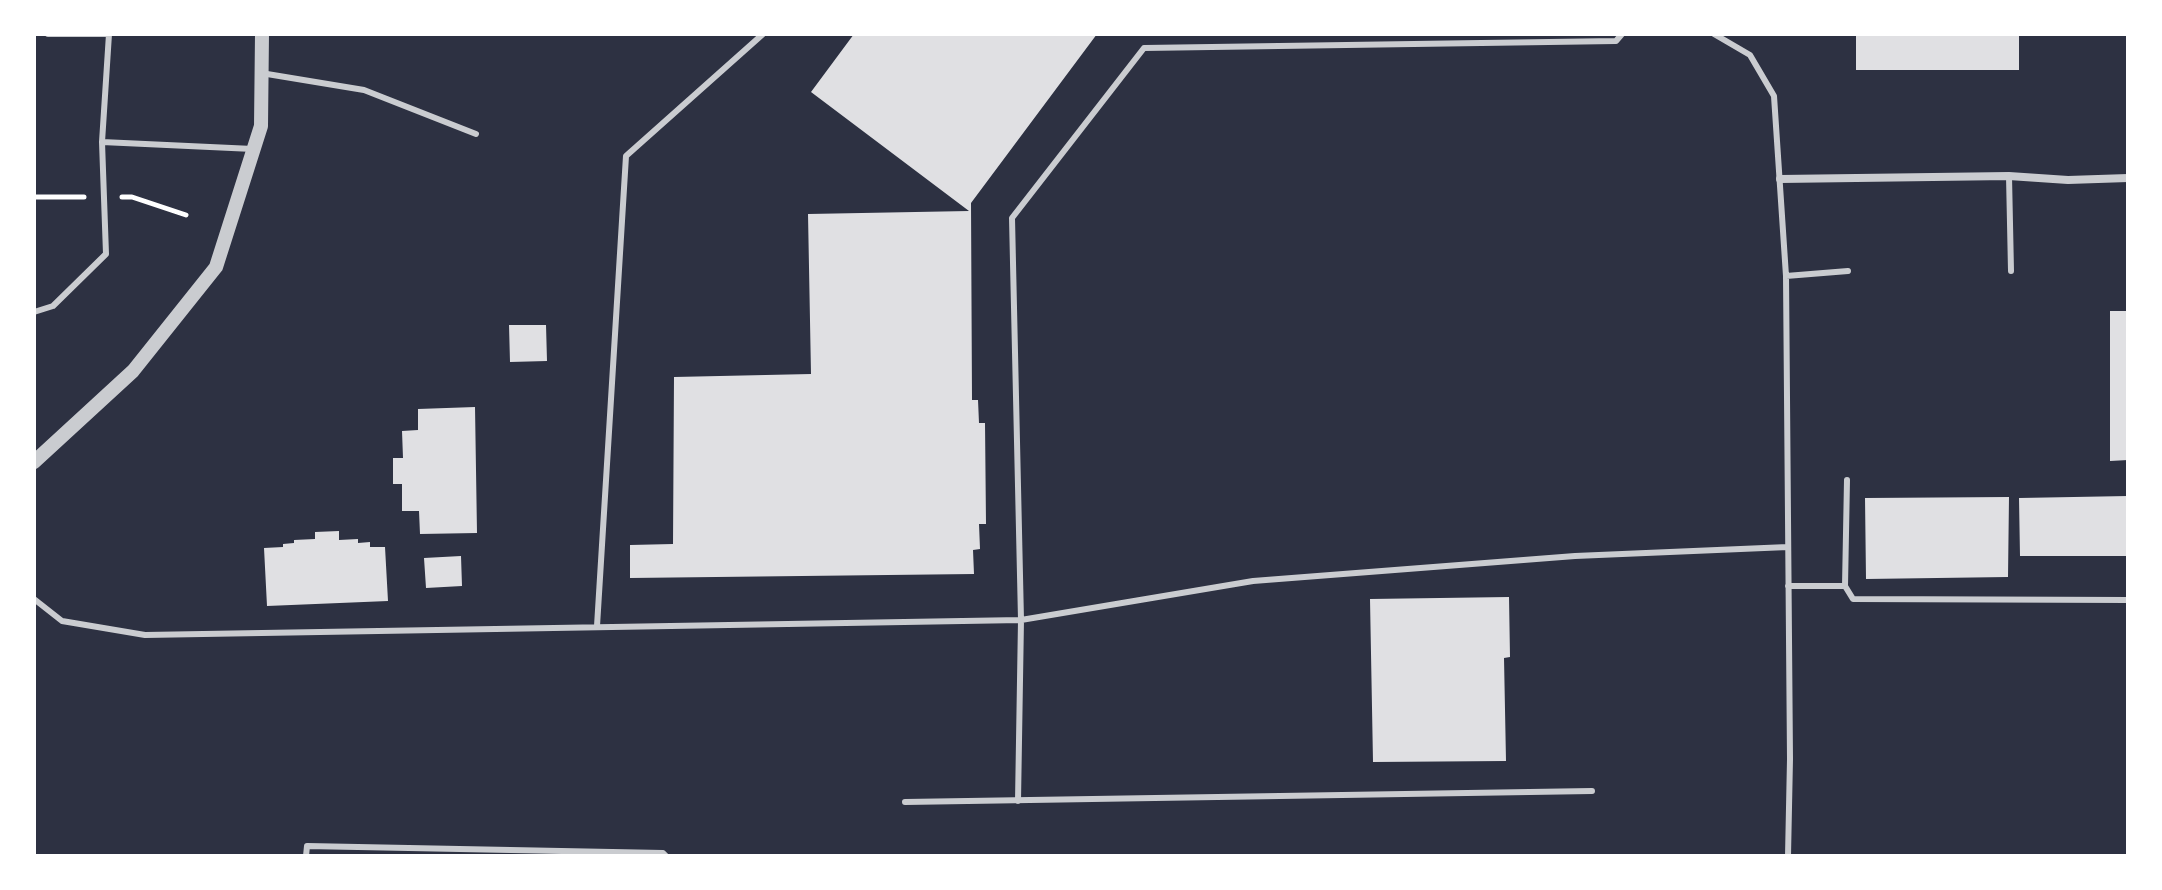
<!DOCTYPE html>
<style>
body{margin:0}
#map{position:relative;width:2162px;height:890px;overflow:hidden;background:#2d3142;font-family:Merriweather,serif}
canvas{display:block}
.frame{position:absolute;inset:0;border:36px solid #fff;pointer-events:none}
</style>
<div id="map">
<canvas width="2162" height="890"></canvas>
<div class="frame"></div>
</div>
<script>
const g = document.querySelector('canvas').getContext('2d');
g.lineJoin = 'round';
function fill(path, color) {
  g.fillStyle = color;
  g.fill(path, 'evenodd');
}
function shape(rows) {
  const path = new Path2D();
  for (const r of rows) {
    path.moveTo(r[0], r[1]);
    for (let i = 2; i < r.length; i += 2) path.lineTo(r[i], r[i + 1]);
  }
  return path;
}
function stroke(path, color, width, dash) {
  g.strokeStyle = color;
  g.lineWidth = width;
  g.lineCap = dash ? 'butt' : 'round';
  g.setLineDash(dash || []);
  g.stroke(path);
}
const building = shape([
 [854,34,1097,34,971,203,972,400,978,400,979,423,985,423,986,524,979,524,980,549,973,550,974,574,630,578,630,545,673,544,674,377,811,374,808,214,969,211,811,92],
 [1856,34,2019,34,2019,70,1856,70],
 [2110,311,2128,311,2128,460,2110,461],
 [509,325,546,325,547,361,510,362],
 [475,407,477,533,420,534,419,511,402,511,402,484,393,484,393,458,403,458,402,431,418,430,418,409],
 [2128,496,2128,556,2020,556,2019,498],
 [2009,497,2008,577,1866,579,1865,498],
 [339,531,339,540,358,539,358,543,370,542,370,547,385,547,388,601,267,606,264,548,283,547,283,544,294,543,294,540,315,539,315,532],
 [461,556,462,586,426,588,424,558],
 [1509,597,1510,657,1504,658,1506,761,1373,762,1370,599]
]);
const path = shape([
 [34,197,84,197],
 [122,197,132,197,186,215]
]);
const service = shape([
 [48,34,109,34,102,142,253,149],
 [1714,34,1750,55,1774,96,1786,276,1790,759,1788,856],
 [261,73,364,90,476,134],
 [2009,176,2011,271],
 [1786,276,1848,271],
 [34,312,53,306,106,254,102,142],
 [1788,586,1845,586,1853,599,2128,600],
 [1845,586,1847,480],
 [34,599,62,621,145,635,1021,620,1253,581,1575,556,1788,547],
 [597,626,626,156,763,34],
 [1018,801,1021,620,1012,218,1144,48,1616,41,1622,34],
 [905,802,1592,791],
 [306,856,307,846,663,853,666,856]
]);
const minor = shape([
 [1780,179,2009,176,2068,180,2128,178]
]);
const tertiary = shape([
 [34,462,133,371,216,267,261,126,262,34]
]);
fill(building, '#e0e0e3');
stroke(path, '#fff', 5);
stroke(service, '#caccd0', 6);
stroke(minor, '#caccd0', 8);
stroke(tertiary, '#caccd0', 14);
</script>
